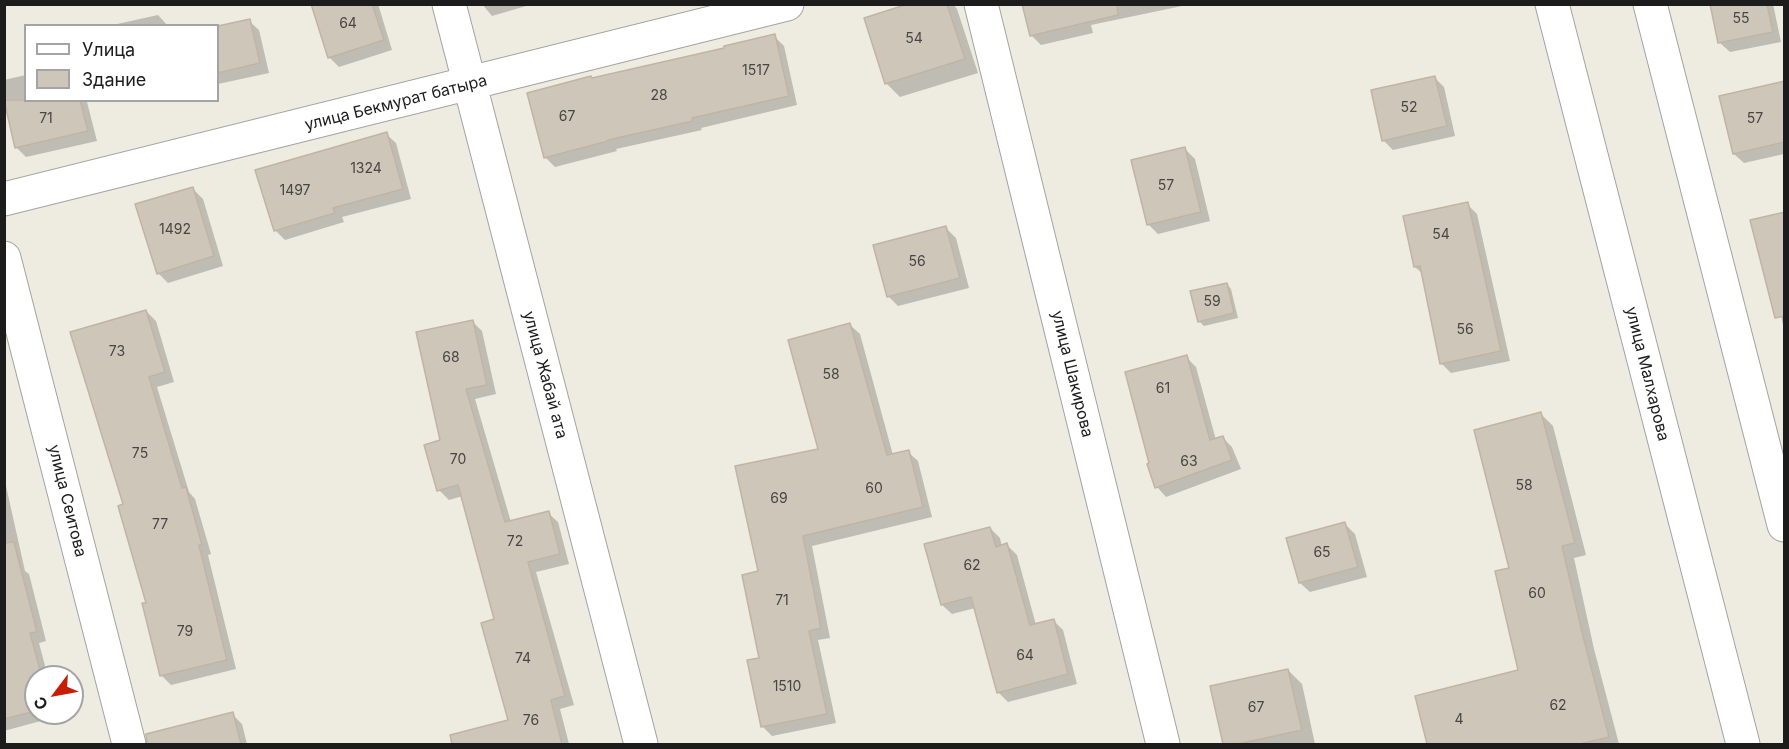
<!DOCTYPE html>
<meta charset="utf-8">
<style>
body{margin:0}
#map{position:relative;width:1789px;height:749px;overflow:hidden;background:#eeece0;font-family:Inter,sans-serif}
canvas{display:block}
.frame{position:absolute;inset:0;border:6px solid #1c1c1c;pointer-events:none}
.legend{position:absolute;left:24px;top:24px;width:195px;height:78px;box-sizing:border-box;background:#fff;border:2px solid #a4a4a4;margin:0;padding:8px 10px;list-style:none;font-size:18px;color:#1c1c1c}
.legend li{display:flex;align-items:center;gap:12px;height:30px}
.legend b{width:30px;border:2px solid #a4a4a4}
.north{position:absolute;left:24px;top:665px;width:60px;height:60px;box-sizing:border-box;background:#fff;border:2px solid #a4a4a4;border-radius:50%;rotate:238deg;font-size:16px;font-weight:700;line-height:24px;text-align:center;color:#1c1c1c}
.north::after{content:'';display:block;margin:auto;width:21px;height:27px;background:#c81d00;clip-path:polygon(50% 0,100% 100%,50% 72%,0 100%)}
</style>
<div id="map">
<canvas width="1789" height="749"></canvas>
<div class="frame"></div>
<ul class="legend">
<li><b style="height:8px;background:#fff"></b>Улица</li>
<li><b style="height:16px;background:#cec6b9"></b>Здание</li>
</ul>
<div class="north">С</div>
</div>
<script>
const g = document.querySelector('canvas').getContext('2d');
g.lineJoin = 'round';
function fill(path, color) {
  g.fillStyle = color;
  g.fill(path, 'evenodd');
}
function shape(rows) {
  const path = new Path2D();
  for (const r of rows) {
    path.moveTo(r[0], r[1]);
    for (let i = 2; i < r.length; i += 2) path.lineTo(r[i], r[i + 1]);
  }
  return path;
}
function stroke(path, color, width, dash) {
  g.strokeStyle = color;
  g.lineWidth = width;
  g.lineCap = dash ? 'butt' : 'round';
  g.setLineDash(dash || []);
  g.stroke(path);
}
function label(font, color, halo, rows, align = 'center') {
  g.font = font + ' Inter,sans-serif';
  g.lineWidth = 4.5;
  g.setLineDash([]);
  g.textBaseline = 'middle';
  g.strokeStyle = halo;
  g.fillStyle = color;
  for (const [text, x, y, turn = 0] of rows) {
    g.save();
    g.translate(x, y);
    g.rotate((+turn || 0) * Math.PI / 180);
    g.textAlign = isNaN(turn) ? turn : align;
    if (halo) g.strokeText(text, 0, 0);
    g.fillText(text, 0, 0);
    g.restore();
  }
}
const shadow = shape([
 [330,4,378,4,392,50,339,67,329,57],
 [482,4,533,4,492,16],
 [913,4,953,4,957,9,978,73,900,97,886,83],
 [1023,4,1187,5,1091,25,1093,33,1041,45,1031,35],
 [1725,4,1773,4,1781,42,1730,52,1720,43,1712,7],
 [158,15,168,26,108,26],
 [249,21,259,30,269,73,218,84,218,28],
 [774,36,784,46,797,105,701,128,702,130,616,149,617,151,555,167,545,157,592,80,726,49],
 [26,75,26,100,93,100,87,102,97,141,26,157,16,147,4,100,4,80],
 [1434,77,1444,87,1455,136,1393,150,1384,141],
 [1784,83,1784,154,1744,163,1734,154],
 [386,134,396,143,411,199,342,217,344,222,285,240,275,230],
 [1185,149,1195,159,1210,221,1158,234,1148,224],
 [193,189,203,199,223,266,168,283,158,273],
 [1467,204,1477,214,1510,361,1451,373,1441,363,1424,275,1415,267],
 [1784,213,1784,330,1776,290],
 [946,228,956,238,969,288,898,306,888,296],
 [1227,284,1231,289,1238,318,1204,326,1199,321],
 [146,311,156,321,174,382,157,387,189,492,195,499,211,554,208,555,236,669,171,685,161,675,148,604,125,505],
 [472,321,482,331,496,394,475,399,511,522,548,513,558,522,569,564,536,572,574,705,560,709,569,744,461,744,459,734,510,721,495,621,463,496,449,500,439,490,441,442],
 [850,325,860,334,893,455,908,452,918,461,932,517,812,546,830,638,818,640,836,723,772,736,762,726,759,573,820,450],
 [1186,357,1196,367,1216,440,1222,437,1232,447,1241,469,1166,497,1157,487],
 [1541,414,1553,426,1586,555,1574,558,1594,649,1619,744,1429,744,1417,697,1520,671,1511,569],
 [4,477,25,571,29,574,46,641,39,643,48,677,36,677,36,713,58,713,59,716,4,731],
 [1345,524,1355,534,1367,577,1310,592,1300,583],
 [990,528,1000,538,1002,547,1007,545,1017,555,1036,625,1053,620,1063,630,1077,684,1008,702,998,692,975,608,952,614,942,605],
 [1288,670,1302,684,1315,744,1225,744,1212,687],
 [232,714,242,724,247,744,165,744,162,732]
]);
const building = shape([
 [311,4,372,4,384,40,328,58,311,4],
 [908,4,947,4,965,59,885,84,864,18,908,4],
 [1022,4,1117,4,1118,15,1030,36,1022,4],
 [1710,4,1767,4,1773,32,1718,43,1710,4],
 [250,19,260,63,218,73,218,26,250,19],
 [775,34,789,96,692,118,693,121,608,140,608,141,544,158,527,93,591,76,592,78,724,48,724,46,775,34],
 [1435,76,1447,126,1382,141,1371,90,1435,76],
 [1785,81,1785,142,1733,154,1719,96,1785,81],
 [4,100,80,100,88,131,15,148,4,100],
 [387,132,403,189,333,208,335,213,274,231,255,170,387,132],
 [1185,147,1201,212,1147,225,1131,160,1185,147],
 [193,187,214,256,157,274,135,204,193,187],
 [1468,202,1501,351,1440,364,1420,266,1414,267,1403,216,1468,202],
 [1785,212,1785,316,1775,318,1750,220,1785,212],
 [946,226,960,278,887,297,873,245,946,226],
 [1227,283,1234,313,1198,322,1190,291,1227,283],
 [146,310,165,372,149,377,182,488,186,487,202,545,199,545,227,660,160,676,142,603,146,603,118,506,123,504,70,332,146,310],
 [473,320,487,385,466,389,505,522,549,511,560,554,528,562,565,696,551,700,562,744,452,744,450,735,508,720,481,623,494,619,458,485,437,491,424,445,440,440,416,332,473,320],
 [850,323,887,455,909,450,923,507,803,536,821,628,809,631,827,714,761,727,747,660,759,658,742,575,758,571,735,466,818,449,788,340,850,323],
 [1187,355,1210,440,1223,436,1232,460,1155,488,1147,464,1149,463,1125,372,1187,355],
 [1541,412,1575,543,1562,546,1583,636,1609,737,1580,744,1427,744,1415,696,1518,670,1495,571,1509,568,1474,430,1541,412],
 [1345,522,1358,567,1299,583,1286,538,1345,522],
 [990,527,996,547,1007,543,1030,625,1054,619,1068,674,997,693,971,597,941,605,924,544,990,527],
 [14,542,37,632,30,633,42,677,36,677,36,711,4,719,4,543,14,542],
 [1288,669,1302,730,1238,744,1223,744,1210,686,1288,669],
 [233,712,241,744,147,744,146,734,233,712]
]);
const minor = shape([
 [449,4,641,744],
 [981,4,1163,744],
 [1552,4,1743,744],
 [1650,4,1784,525],
 [4,199,787,4],
 [4,258,129,744]
]);
const numberNames = [
 ["55",1741,19],
 ["64",348,24],
 ["54",914,39],
 ["1517",756,71],
 ["28",659,96],
 ["52",1409,108],
 ["67",567,117],
 ["71",46,119],
 ["57",1755,119],
 ["1324",366,169],
 ["57",1166,186],
 ["1497",295,191],
 ["1492",175,230],
 ["54",1441,235],
 ["56",917,262],
 ["59",1212,302],
 ["56",1465,330],
 ["73",117,352],
 ["68",451,358],
 ["58",831,375],
 ["61",1163,389],
 ["75",140,454],
 ["70",458,460],
 ["63",1189,462],
 ["58",1524,486],
 ["60",874,489],
 ["69",779,499],
 ["77",160,525],
 ["72",515,542],
 ["65",1322,553],
 ["62",972,566],
 ["60",1537,594],
 ["71",782,601],
 ["79",185,632],
 ["64",1025,656],
 ["74",523,659],
 ["1510",787,687],
 ["62",1558,706],
 ["67",1256,708],
 ["4",1459,720],
 ["76",531,721]
];
const streetNames = [
 ["улица Бекмурат батыра",396,103,-14],
 ["улица Шакирова",1072,374,76],
 ["улица Малхарова",1647,374,76],
 ["улица Жабай ата",545,375,75],
 ["улица Сеитова",67,501,76]
];
fill(shadow, '#0003');
fill(building, '#cec6b9');
stroke(building, '#c1b4a2', 1.5);
stroke(minor, '#a3a3a3', 35);
stroke(minor, '#fff', 33);
label('14px', '#484643', null, numberNames);
label('16px', '#1c1c1c', '#fff', streetNames);
</script>
